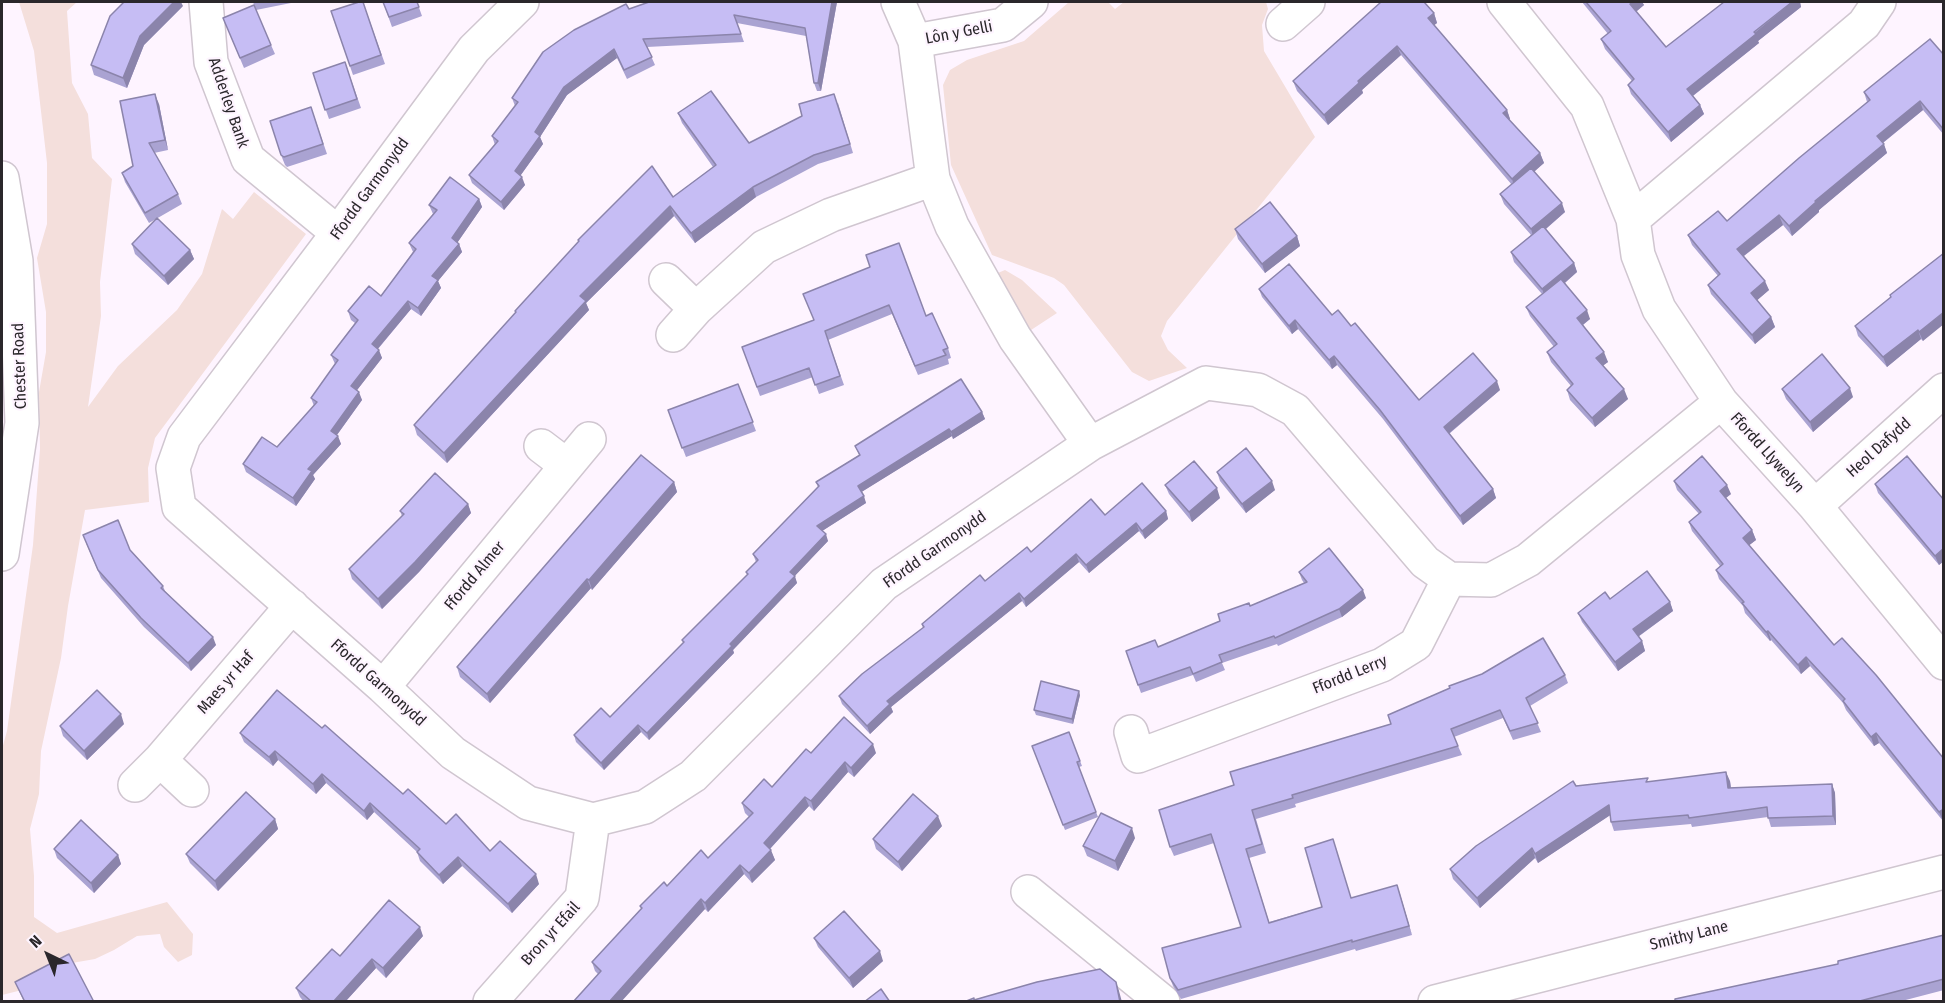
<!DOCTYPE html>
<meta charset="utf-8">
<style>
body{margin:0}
#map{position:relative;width:1945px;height:1003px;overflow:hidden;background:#fef4ff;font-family:"Fira Sans Condensed",sans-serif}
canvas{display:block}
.frame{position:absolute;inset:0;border:3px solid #2a272b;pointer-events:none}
.north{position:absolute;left:18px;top:925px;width:60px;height:60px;-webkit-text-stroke:4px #fef4ff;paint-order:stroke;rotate:317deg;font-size:16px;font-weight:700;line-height:24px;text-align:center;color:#2a272b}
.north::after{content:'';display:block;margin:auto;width:21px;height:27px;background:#2a272b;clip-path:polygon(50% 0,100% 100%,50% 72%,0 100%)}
</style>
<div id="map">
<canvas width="1945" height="1003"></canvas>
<div class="frame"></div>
<div class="north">N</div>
</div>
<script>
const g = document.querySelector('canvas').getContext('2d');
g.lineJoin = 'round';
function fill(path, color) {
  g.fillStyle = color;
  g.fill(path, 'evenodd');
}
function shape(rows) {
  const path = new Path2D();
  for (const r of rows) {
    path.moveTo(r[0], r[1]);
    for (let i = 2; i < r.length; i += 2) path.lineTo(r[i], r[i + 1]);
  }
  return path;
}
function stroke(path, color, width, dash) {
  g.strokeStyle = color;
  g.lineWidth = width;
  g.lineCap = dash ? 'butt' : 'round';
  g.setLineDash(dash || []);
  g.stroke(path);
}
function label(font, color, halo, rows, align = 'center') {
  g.font = font + ' "Fira Sans Condensed",sans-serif';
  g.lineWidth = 4.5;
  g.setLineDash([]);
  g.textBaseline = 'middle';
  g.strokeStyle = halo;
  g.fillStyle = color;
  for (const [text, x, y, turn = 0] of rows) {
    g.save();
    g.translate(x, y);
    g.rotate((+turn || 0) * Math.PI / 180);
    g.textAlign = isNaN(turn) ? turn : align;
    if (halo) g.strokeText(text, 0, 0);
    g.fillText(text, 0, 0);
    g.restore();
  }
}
const green = shape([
 [19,2,77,2,67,11,72,83,88,114,92,158,112,179,100,282,101,316,88,407,118,366,177,310,202,274,222,209,233,219,254,192,306,234,155,438,148,468,149,502,85,510,68,606,61,658,41,751,39,794,30,829,34,876,34,917,57,933,167,902,193,934,192,955,178,962,164,947,160,934,137,936,114,950,95,959,72,963,18,991,2,995,2,749,7,731,33,545,40,449,39,392,46,352,46,312,37,258,47,224,47,163,34,51],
 [1069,2,1108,2,1115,9,1124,2,1266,2,1268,9,1262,25,1264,51,1315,137,1167,321,1161,336,1168,350,1187,368,1149,381,1132,372,1064,285,1054,278,992,255,951,165,943,85,950,70,967,60,1024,41],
 [1005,270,1022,280,1057,313,1028,332,993,275]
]);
const minor = shape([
 [206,2,211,62,248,159,338,233],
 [522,2,474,49,338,233,184,437,173,468,179,507,383,687,453,753,528,803,593,820,645,807,693,776,884,584,1090,444,1206,383,1258,390,1295,410,1425,562,1449,579],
 [898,2,915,41,933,179,952,226,1015,338,1090,444],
 [1504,2,1587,106,1633,219],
 [1879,2,1864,24,1633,219,1638,255,1659,309,1721,402,1815,506,1944,663],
 [1283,24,1308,2],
 [915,41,1003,25,1031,2],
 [666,280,696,309],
 [673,335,696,309,764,247,831,215,933,179],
 [541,446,566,465],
 [1815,506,1944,390],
 [383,687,589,439],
 [1131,732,1138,756,1382,665,1416,644,1449,579,1491,580,1528,560,1721,402],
 [160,760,192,790],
 [135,785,160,760,292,606],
 [1028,892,1163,1002],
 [490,1002,582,898,593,820],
 [1435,1002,1944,872]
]);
const major = shape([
 [2,178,16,261,22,423,2,554]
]);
const wall = shape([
 [253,2,296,2,256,10],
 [363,2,385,64,353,75,331,11],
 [383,2,417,2,422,16,392,27],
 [649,2,837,2,821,91,817,91,814,83,806,36,737,23,744,42,647,47,655,65,627,79,617,58,567,95,540,137,543,144,520,176,525,185,504,210,472,183,469,175,495,145,492,136,515,106,512,98,629,9],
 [1582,2,1642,2,1644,5,1636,12,1666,47,1724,2,1800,2,1801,7,1758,41,1759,43,1693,96,1700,105,1704,114,1671,142,1631,94,1628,85,1632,81,1605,49,1601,39,1608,34],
 [183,6,144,45,127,88,94,75,91,65],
 [1434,13,1437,23,1434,25,1507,110,1510,119,1509,120,1540,153,1544,163,1534,171,1565,212,1546,229,1574,263,1577,272,1565,283,1590,319,1583,325,1608,362,1603,365,1628,399,1595,427,1570,400,1567,390,1571,386,1551,362,1547,352,1554,347,1530,316,1526,307,1542,294,1514,262,1511,252,1531,235,1504,204,1500,194,1512,185,1401,55,1362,90,1363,93,1328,125,1297,91,1293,81],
 [223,18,271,45,275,54,244,68],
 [1944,55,1944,135,1923,110,1883,143,1887,153,1819,210,1819,212,1792,236,1783,225,1744,256,1769,290,1757,300,1771,317,1775,327,1755,344,1711,294,1708,285,1718,276,1692,245,1688,235,1727,221,1867,102,1864,92],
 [345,62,361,108,329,119,313,73],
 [838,103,853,153,818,164,756,197,695,243,674,216,586,303,589,310,447,463,417,435,414,425,516,313,515,311,579,242,578,240,673,197,713,167,682,123,678,113,749,143],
 [159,104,168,150,154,153,178,194,182,204,149,223,125,182,122,173,133,166],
 [311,107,327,154,287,167,285,165,281,155],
 [479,199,482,207,457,243,459,244,462,252,438,281,441,288,421,316,411,309,378,349,382,358,357,390,362,400,337,435,341,444,313,475,315,479,296,506,246,472,243,464,277,447,314,406,311,398,335,364,331,355,355,323,351,320,348,311,381,296,413,252,409,243,433,214,429,205],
 [1235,229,1297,236,1300,246,1265,273,1238,239],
 [132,244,190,250,194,259,168,285,135,254],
 [1944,253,1923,341,1921,339,1887,367,1858,336,1855,326,1891,297,1890,295],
 [870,267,926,316,948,348,951,358,948,359,949,364,918,375,892,314,828,340,844,385,819,394,813,377,760,396,742,347,814,321],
 [1259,289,1332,315,1351,326,1419,400,1500,390,1449,434,1493,489,1496,498,1463,525,1383,419,1337,365,1332,369,1298,329,1292,334,1262,297],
 [738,384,756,431,686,457,668,410],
 [1782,389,1853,397,1813,432,1786,399],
 [982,412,985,419,953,439,952,436,861,492,866,503,822,531,828,541,794,576,797,583,733,650,734,653,649,740,641,732,604,770,576,742,574,735,610,717,683,643,682,640,747,575,746,572,756,562,753,554,818,487,816,482,859,455,855,446],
 [1217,472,1275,490,1246,513,1220,481],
 [1674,481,1731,494,1726,498,1752,530,1756,540,1749,545,1834,645,1944,759,1943,821,1879,743,1874,746,1846,710,1843,703,1810,666,1801,674,1771,640,1770,641,1745,613,1743,606,1719,579,1716,570,1720,566,1692,531,1689,522,1699,514,1677,490],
 [674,482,677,492,592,590,591,588,490,703,460,677,457,667],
 [1875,484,1944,500,1944,561,1939,565,1878,493],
 [1165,485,1220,498,1192,522,1169,494],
 [468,504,471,513,419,572,382,609,352,579,349,569,402,516,400,511],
 [1166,511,1168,519,1145,539,1139,531,1089,573,1079,562,1026,607,1022,601,891,707,893,712,870,734,842,704,839,696,923,628,922,624,1031,552,1105,515],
 [86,543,130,550,163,586,165,591,216,645,191,671,144,627,101,578],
 [1299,572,1366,598,1342,617,1278,646,1277,644,1222,663,1225,670,1196,682,1193,675,1141,693,1126,651,1158,647,1220,621,1250,606,1304,583,1302,580],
 [1610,599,1670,602,1673,611,1638,637,1642,641,1645,651,1618,671,1582,622,1578,613],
 [1565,675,1568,683,1530,706,1541,732,1513,740,1503,718,1454,737,1462,755,1295,804,1296,807,1256,819,1266,853,1249,858,1269,922,1322,907,1336,848,1351,898,1397,885,1412,935,1356,951,1355,949,1181,999,1173,986,1170,978,1241,927,1214,843,1174,856,1170,847,1234,785,1391,724,1388,715],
 [1080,695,1073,724,1036,715,1034,710],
 [124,724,87,760,63,736,60,726],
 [322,728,403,794,446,824,490,851,539,884,512,913,462,866,443,884,420,861,417,852,374,812,367,820,326,783,316,794,278,760,273,766,244,742,240,733],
 [1069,732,1082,766,1079,767,1098,817,1065,830,1032,746],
 [811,753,876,753,854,777,848,772,814,811,809,806,770,849,775,860,752,883,744,874,708,912,705,909,598,974,595,971,592,962,641,909,640,906,667,886,708,858,749,817,745,813,742,803,772,787],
 [1730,781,1731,788,1832,784,1835,793,1836,825,1771,827,1768,817,1692,827,1691,824,1614,831,1611,822,1610,815,1538,863,1535,858,1480,908,1453,879,1450,869,1576,786,1650,782],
 [275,819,278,829,218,891,190,863,186,854],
 [942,826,902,871,876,849,873,839],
 [1135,838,1118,871,1087,856,1083,846],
 [54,849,118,855,121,864,94,893,57,858],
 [1944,935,1944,990,1898,1002,1675,1002,1838,964],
 [423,936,386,978,376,968,345,1002,304,1002,300,997,296,988,340,956],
 [814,938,883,961,853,988,818,947],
 [15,982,94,1002,24,1002]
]);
const shadedWall = shape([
 [174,2,181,2,183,6,144,45,127,88,123,78,140,36],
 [832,2,837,2,821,91,818,83],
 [1633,2,1642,2,1644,5,1633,14,1630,4],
 [1792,2,1800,2,1801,7,1758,41,1759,43,1690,98,1687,89],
 [1434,13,1437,23,1432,27,1428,18],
 [1397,46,1401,55,1362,90,1363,93,1328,125,1324,115,1358,81],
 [614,49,617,58,567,95,540,137,543,144,518,179,515,171,535,132,564,87],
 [155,94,159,104,168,150,165,140],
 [1920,101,1923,110,1880,145,1877,136],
 [1700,105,1704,114,1671,142,1668,132],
 [1507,110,1510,119,1506,123,1503,113],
 [1884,144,1887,153,1819,210,1819,212,1792,236,1789,226,1815,201],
 [1540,153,1544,163,1515,189,1512,179],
 [522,177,525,185,504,210,501,202],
 [753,187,756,197,695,243,691,233],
 [479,199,482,207,455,246,452,238],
 [1562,203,1565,212,1534,239,1531,229],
 [670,206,674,216,586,303,589,310,447,463,444,453,580,296],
 [1779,215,1783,225,1741,258,1737,249],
 [1297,236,1300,246,1265,273,1262,264],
 [459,244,462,252,438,281,441,288,421,316,418,308,432,276],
 [190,250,194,259,168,285,164,276],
 [1574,263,1577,272,1546,299,1542,289],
 [1765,281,1769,290,1754,303,1751,293],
 [408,301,411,309,375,352,372,344],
 [1587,310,1590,319,1580,327,1577,318],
 [1944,312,1944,324,1923,341,1919,332],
 [1771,317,1775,327,1755,344,1752,335],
 [1295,320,1298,329,1292,334,1289,326],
 [1918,330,1921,339,1887,367,1883,357],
 [379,350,382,358,354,394,351,386],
 [1604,352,1608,362,1600,368,1596,358],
 [1334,356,1337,365,1332,369,1329,360],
 [1497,381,1500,390,1447,435,1444,427],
 [1850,388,1853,397,1813,432,1810,422],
 [1624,389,1628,399,1595,427,1592,418],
 [359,392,362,400,334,439,331,431],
 [982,412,985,419,953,439,951,432],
 [949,429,952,436,860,493,858,486],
 [338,436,341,444,313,475,315,479,296,506,293,498,308,469],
 [1272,481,1275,490,1246,513,1242,504],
 [674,482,677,492,592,590,589,580],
 [1727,485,1731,494,1723,500,1720,491],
 [1217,488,1220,498,1192,522,1189,512],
 [1493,489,1496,498,1463,525,1460,516],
 [864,496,866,503,819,533,817,526],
 [468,504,471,513,419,572,382,609,378,599],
 [1166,511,1168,519,1145,539,1142,531],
 [1136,523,1139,531,1089,573,1086,565],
 [1752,530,1756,540,1747,547,1743,538],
 [826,534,828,541,792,579,790,572],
 [1944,548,1944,561,1939,565,1935,556],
 [1076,554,1079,562,1026,607,1024,599],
 [795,576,797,583,733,650,734,653,649,740,647,733,730,644],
 [587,579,591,588,490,703,487,694],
 [1363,590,1366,598,1342,617,1339,609],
 [1019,593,1022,601,891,707,893,712,870,734,867,726,887,701],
 [1670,602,1673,611,1636,638,1633,629],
 [1768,631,1771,640,1770,641,1766,632],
 [213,637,216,645,191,671,188,663],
 [1642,641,1645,651,1618,671,1615,662],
 [1806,657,1810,666,1801,674,1798,665],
 [1079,691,1080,695,1073,724,1072,719],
 [121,714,124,724,87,760,84,751],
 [638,725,641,732,604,770,601,763],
 [1876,733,1879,743,1874,746,1871,737],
 [873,744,876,753,854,777,851,768],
 [275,751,278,760,273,766,269,757],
 [845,762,848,772,814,811,811,801],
 [1726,772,1730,781,1732,797,1728,788],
 [322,774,326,783,316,794,313,784],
 [1832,784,1835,793,1836,825,1833,816],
 [805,797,809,806,767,852,764,843],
 [370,803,374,812,367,820,364,811],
 [1609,805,1612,814,1538,863,1535,854],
 [1944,809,1944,821,1943,821,1939,812],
 [938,816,942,826,902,871,898,862],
 [275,819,278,829,218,891,215,881],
 [1132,828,1135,838,1118,871,1115,861],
 [1532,848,1535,858,1480,908,1477,898],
 [771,850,775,860,752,883,749,873],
 [118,855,121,864,94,893,91,883],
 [458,857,462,866,443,884,439,875],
 [740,865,744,874,708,912,705,903],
 [536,874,539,884,512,913,508,904],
 [1397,885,1400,894,1412,935,1409,926],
 [701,899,705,909,621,1002,609,1002],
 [420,927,423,936,386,978,383,968],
 [880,951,883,961,853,988,849,978],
 [372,959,376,968,345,1002,333,1002],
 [1116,982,1119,991,1122,1002,1120,1002]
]);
const building = shape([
 [124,2,174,2,140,36,123,78,91,65,110,16,124,2],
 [359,2,363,2,381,55,350,66,331,11,359,2],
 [383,2,417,2,419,7,389,17,383,2],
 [649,2,832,2,818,83,814,83,805,28,734,15,741,34,643,39,652,57,624,70,614,49,564,87,535,132,540,136,515,171,522,177,501,202,469,175,498,141,492,136,518,102,512,98,543,52,574,30,626,4,629,9,649,2],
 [1381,2,1424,2,1434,13,1428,18,1507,110,1503,113,1540,153,1512,179,1397,46,1358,81,1359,83,1324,115,1293,81,1381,2],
 [1586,2,1633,2,1630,4,1666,47,1724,2,1792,2,1754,32,1756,34,1687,89,1700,105,1668,132,1628,85,1634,79,1601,39,1611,31,1586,2],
 [254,5,271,45,240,58,223,18,254,5],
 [1930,39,1944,55,1944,130,1920,101,1877,136,1884,144,1815,201,1816,202,1789,226,1779,215,1737,249,1765,281,1751,293,1771,317,1752,335,1708,285,1720,274,1688,235,1718,211,1727,221,1799,158,1870,100,1864,92,1930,39],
 [345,62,357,99,325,110,313,73,345,62],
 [711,91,749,143,802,116,799,104,834,94,850,144,814,155,753,187,691,233,670,206,580,296,586,301,444,453,414,425,516,312,515,311,579,241,578,240,652,166,673,197,716,165,678,113,711,91],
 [155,94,165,140,149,143,178,194,145,213,122,173,133,166,120,101,155,94],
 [311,107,323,144,284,157,281,155,270,121,311,107],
 [1531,168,1562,203,1531,229,1500,194,1531,168],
 [450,177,479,199,452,238,459,244,432,276,438,280,418,308,408,301,372,344,379,350,351,386,359,392,331,431,338,436,308,469,312,471,293,498,243,464,262,437,277,447,317,402,311,398,338,360,331,355,358,320,348,311,369,286,381,296,416,249,409,243,437,210,429,205,450,177],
 [1270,202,1297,236,1262,264,1235,229,1270,202],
 [157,218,190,250,164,276,132,244,157,218],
 [1543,226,1574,263,1542,289,1511,252,1543,226],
 [899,243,926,316,932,313,948,348,943,350,946,355,915,366,889,305,825,331,840,376,815,385,809,368,757,387,742,347,814,320,803,294,870,267,866,255,899,243],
 [1944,253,1944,312,1919,332,1918,330,1883,357,1855,326,1891,297,1890,295,1944,253],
 [1289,264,1332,315,1338,310,1351,326,1355,323,1419,400,1473,353,1497,381,1444,427,1493,489,1460,516,1380,410,1334,356,1329,360,1295,320,1289,326,1259,289,1289,264],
 [1561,279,1587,310,1577,318,1604,352,1596,358,1624,389,1592,418,1567,390,1573,384,1547,352,1557,344,1526,307,1561,279],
 [1822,354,1850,388,1810,422,1782,389,1822,354],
 [961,379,982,412,951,432,949,429,858,486,864,496,817,526,826,534,790,572,795,576,730,644,732,646,647,733,638,725,601,763,574,735,601,708,610,717,684,642,682,640,748,574,746,572,758,560,753,554,819,486,816,482,860,455,855,446,961,379],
 [738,384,753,422,682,448,668,410,738,384],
 [1246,448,1272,481,1242,504,1217,472,1246,448],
 [641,455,674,482,589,580,587,579,487,694,457,667,641,455],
 [1702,456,1727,485,1720,491,1752,530,1743,538,1834,645,1842,638,1876,675,1944,759,1944,809,1939,812,1876,733,1871,737,1843,701,1845,699,1806,657,1798,665,1768,631,1766,632,1742,603,1744,602,1716,570,1723,564,1689,522,1701,512,1674,481,1702,456],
 [1907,456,1944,500,1944,548,1935,556,1875,484,1907,456],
 [1194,461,1217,488,1189,512,1165,485,1194,461],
 [435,473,468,504,415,562,378,599,349,569,404,514,400,511,435,473],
 [1142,483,1166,511,1142,531,1136,523,1086,565,1076,554,1024,599,1019,593,887,701,890,704,867,726,839,696,862,674,924,627,922,624,980,575,985,581,1027,547,1031,552,1091,499,1105,515,1142,483],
 [118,520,130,550,163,586,161,588,213,637,188,663,141,618,98,570,83,535,118,520],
 [1329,548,1363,590,1339,609,1275,638,1274,636,1219,655,1222,662,1193,674,1190,667,1138,685,1126,651,1155,640,1158,647,1220,621,1218,614,1249,603,1250,606,1307,582,1299,572,1329,548],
 [1647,571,1670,602,1633,629,1642,641,1615,662,1578,613,1605,592,1610,599,1647,571],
 [1543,638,1565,675,1526,698,1538,723,1510,731,1500,710,1451,729,1458,746,1292,795,1293,798,1252,810,1262,844,1246,849,1269,923,1322,907,1305,848,1333,839,1351,898,1397,885,1409,926,1352,942,1352,940,1178,990,1170,978,1162,948,1241,927,1211,834,1170,847,1159,810,1234,785,1230,772,1391,724,1388,715,1450,688,1449,686,1482,674,1543,638],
 [1041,681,1079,691,1072,719,1034,710,1041,681],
 [97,690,121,714,84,751,60,726,97,690],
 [277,690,322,728,325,725,403,794,408,789,446,824,456,814,490,851,500,841,536,874,508,904,458,857,439,875,417,852,420,849,370,803,364,811,322,774,313,784,275,751,269,757,240,733,277,690],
 [844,717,873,744,851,768,845,762,811,801,805,797,764,843,771,850,749,873,740,865,705,903,701,899,609,1002,573,1002,601,971,592,962,642,908,640,906,664,882,667,886,701,850,708,858,753,813,742,803,764,779,772,787,806,749,811,753,844,717],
 [1069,732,1080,761,1077,762,1096,812,1063,825,1032,746,1069,732],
 [1726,772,1728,788,1832,784,1833,816,1768,818,1767,807,1689,818,1688,815,1611,822,1609,805,1535,854,1532,848,1477,898,1450,869,1476,846,1573,781,1576,786,1648,778,1646,782,1726,772],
 [246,792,275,819,215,881,186,854,246,792],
 [913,794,938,816,898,862,873,839,913,794],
 [1101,813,1132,828,1115,861,1083,846,1101,813],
 [81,820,118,855,91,883,54,849,81,820],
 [389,900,420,927,383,968,372,959,333,1002,312,1002,296,988,332,949,340,956,389,900],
 [844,911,880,951,849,978,814,938,844,911],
 [1944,935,1944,979,1856,1002,1675,1002,1675,999,1838,964,1838,961,1944,935],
 [69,954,94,1002,25,1002,15,982,69,954],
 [1100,969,1116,982,1120,1002,964,1002,974,998,974,1000,1037,982,1100,969],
 [881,989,890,1002,864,1002,881,989]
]);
const streetNames = [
 ["Lôn y Gelli",959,33,-11],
 ["Adderley Bank",228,103,71],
 ["Ffordd Garmonydd",370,189,-54],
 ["Chester Road",20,366,-92],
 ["Heol Dafydd",1879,448,-42],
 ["Ffordd Llywelyn",1767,453,48],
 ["Ffordd Garmonydd",935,550,-35],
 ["Ffordd Almer",475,576,-50],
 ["Ffordd Lerry",1350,675,-22],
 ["Maes yr Haf",226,683,-49],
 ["Ffordd Garmonydd",378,683,42],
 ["Bron yr Efail",551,934,-48],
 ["Smithy Lane",1689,936,-14]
];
fill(green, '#f4dfdc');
stroke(minor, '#d0c6d0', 36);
stroke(major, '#d0c6d0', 36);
stroke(minor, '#fff', 33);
stroke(major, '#fff', 33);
fill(wall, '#aaa3d2');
fill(shadedWall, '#8b84ab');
fill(building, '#c6bdf4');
stroke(building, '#8b84ab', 1.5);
label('16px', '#2a272b', '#fef4ff', streetNames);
</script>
